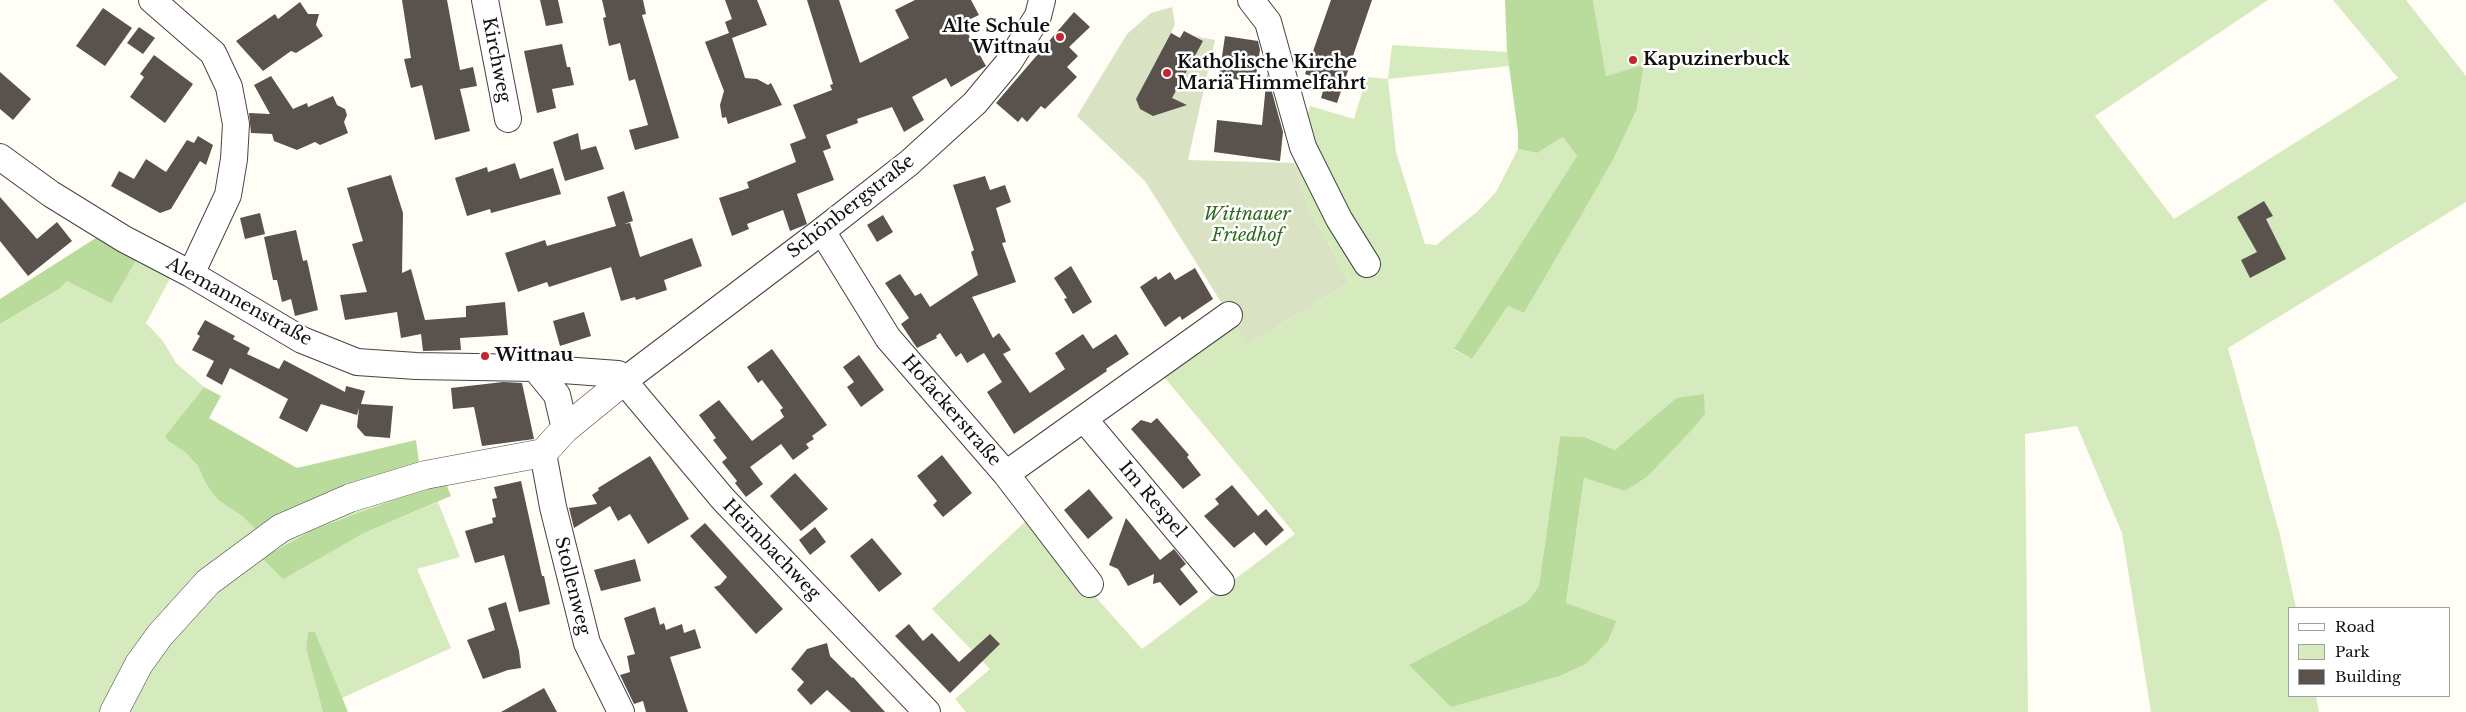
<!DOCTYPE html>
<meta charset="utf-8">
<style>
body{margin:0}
#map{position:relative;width:2466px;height:712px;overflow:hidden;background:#fffdf5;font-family:"Libre Baskerville",serif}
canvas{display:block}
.legend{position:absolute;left:2288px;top:607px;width:162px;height:90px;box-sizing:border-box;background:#fff;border:1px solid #a0a0a0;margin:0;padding:6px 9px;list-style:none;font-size:15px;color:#111}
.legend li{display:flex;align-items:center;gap:10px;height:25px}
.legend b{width:25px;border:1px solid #a0a0a0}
</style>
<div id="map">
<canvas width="2466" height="712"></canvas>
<ul class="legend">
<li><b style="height:6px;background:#fff"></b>Road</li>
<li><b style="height:14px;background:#d5ebbd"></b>Park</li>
<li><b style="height:14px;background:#5a524d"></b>Building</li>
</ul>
</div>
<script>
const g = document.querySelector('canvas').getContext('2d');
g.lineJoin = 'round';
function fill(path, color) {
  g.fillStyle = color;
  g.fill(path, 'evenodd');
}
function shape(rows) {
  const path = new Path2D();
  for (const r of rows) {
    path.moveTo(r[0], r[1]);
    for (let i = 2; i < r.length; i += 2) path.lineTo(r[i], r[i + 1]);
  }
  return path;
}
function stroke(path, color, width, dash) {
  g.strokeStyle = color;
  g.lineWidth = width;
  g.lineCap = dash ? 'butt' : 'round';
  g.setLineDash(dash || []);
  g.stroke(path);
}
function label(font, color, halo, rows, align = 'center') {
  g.font = font + ' "Libre Baskerville",serif';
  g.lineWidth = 5;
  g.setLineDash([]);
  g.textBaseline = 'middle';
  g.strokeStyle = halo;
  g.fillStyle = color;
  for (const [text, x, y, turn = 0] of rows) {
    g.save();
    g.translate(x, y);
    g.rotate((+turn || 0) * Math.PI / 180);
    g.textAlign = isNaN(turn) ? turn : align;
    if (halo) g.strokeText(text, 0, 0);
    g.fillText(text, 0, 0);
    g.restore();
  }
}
const green = shape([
 [1593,0,2268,0,2095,116,2174,219,2398,78,2333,0,2406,0,2466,76,2466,202,2228,348,2280,535,2296,608,2290,608,2290,696,2316,696,2319,712,2151,712,2122,533,2077,426,2025,434,2028,712,966,712,955,699,990,669,932,609,1027,520,1142,649,1295,534,1159,371,1232,319,1248,345,1350,282,1308,207,1294,163,1310,106,1354,119,1367,77,1388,79,1392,45,1507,52,1509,66,1388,79,1396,152,1425,244,1436,245,1477,212,1496,192,1518,149,1537,153,1563,137,1577,156,1454,350,1472,359,1508,306,1524,313,1614,158,1637,109,1644,66,1606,76],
 [1676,398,1705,414,1690,432,1647,477,1625,491,1584,478,1566,604,1409,665,1527,602,1539,586,1560,436,1585,437,1615,450],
 [138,257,172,275,146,323,163,341,176,363,204,387,165,436,168,441,186,453,198,466,206,484,218,500,242,516,257,531,313,499,419,462,425,488,312,530,262,557,362,534,438,502,460,557,417,569,451,648,342,698,315,632,308,632,306,649,323,712,0,712,0,324,59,289,67,281]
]);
const forest = shape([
 [1505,0,1593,0,1606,76,1644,65,1637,109,1614,158,1579,219,1524,313,1508,306,1472,359,1454,349,1577,156,1563,137,1537,153,1518,149,1518,132,1507,52],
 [99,236,138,257,111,303,67,281,59,289,0,324,0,299],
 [204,387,221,396,209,418,297,468,416,440,419,462,313,499,257,531,242,516,218,500,206,484,198,466,186,453,168,441,165,436],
 [1704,394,1705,414,1690,432,1647,477,1625,491,1584,478,1566,603,1616,621,1608,641,1586,664,1559,676,1451,707,1409,665,1527,602,1539,586,1560,436,1585,437,1615,450,1676,398],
 [446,483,451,496,362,534,283,579,262,558,312,530,425,488],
 [308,632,315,632,348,712,323,712,306,649]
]);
const cemetery = shape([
 [1172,7,1175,24,1171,33,1179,38,1184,31,1194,36,1215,40,1188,160,1294,163,1308,207,1350,282,1248,345,1145,181,1077,116,1127,34,1151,13]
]);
const building = shape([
 [402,0,447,0,460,70,473,67,477,86,460,89,470,131,435,140,422,85,411,88,404,59,411,58],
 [540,0,558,0,563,23,546,26],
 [602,0,643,0,646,14,642,15,679,138,635,150,629,130,648,125,635,79,629,81,620,43,609,46,603,18,606,17],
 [725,0,757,0,767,25,732,38,745,78,757,79,768,85,771,83,782,105,728,124,726,117,722,118,720,105,724,91,705,42,729,33,725,22,732,19],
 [807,0,839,0,860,63,909,38,895,10,915,0,971,0,979,15,962,23,986,66,951,87,946,78,912,97,924,120,904,132,892,107,857,119,858,123,826,135,831,148,823,151,834,180,797,194,807,224,805,225,790,231,783,210,747,224,749,229,732,236,719,198,749,188,747,182,796,162,790,144,806,138,793,105,832,90,830,85,833,84],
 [1331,0,1372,0,1337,103,1321,98,1326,81,1305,74],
 [300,2,308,14,319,14,316,25,323,36,296,53,291,51,263,71,236,41,275,14,278,19],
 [103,8,132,28,105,66,76,46],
 [1074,12,1090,27,1069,47,1078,56,1067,67,1077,77,1045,109,1041,106,1027,122,1022,117,1018,122,996,103],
 [139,27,155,38,143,54,127,43],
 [1184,31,1203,41,1172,98,1187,105,1153,116,1140,109,1136,99,1171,33,1180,38],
 [1225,36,1258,41,1260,50,1255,82,1219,77],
 [562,44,567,67,570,67,574,85,552,89,556,108,537,113,524,51],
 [154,55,193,84,165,123,130,97,144,77,140,74],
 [0,72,31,99,13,120,0,109],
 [1267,74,1283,132,1280,161,1214,152,1217,120,1262,125],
 [271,76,293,109,307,103,308,107,333,96,337,105,345,109,347,115,344,122,348,133,320,145,315,142,297,150,274,141,272,134,251,133,249,113,270,114,254,85],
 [578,133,581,150,596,146,604,169,565,181,553,142],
 [198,136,213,145,206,165,200,161,171,209,160,213,111,186,119,171,134,179,146,159,166,172,187,140,194,143],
 [515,163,520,179,553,168,561,194,491,213,490,209,467,216,455,178,487,167,488,172],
 [391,175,403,213,402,273,411,269,425,320,466,317,466,306,505,302,508,335,460,338,461,350,423,351,421,334,401,338,397,312,345,320,340,295,367,292,352,244,363,241,347,188],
 [985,176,990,190,1005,185,1011,202,996,208,1006,242,1002,243,1016,282,972,297,993,338,999,333,1011,350,1003,354,1030,393,1065,369,1055,353,1083,334,1093,349,1116,334,1129,354,1106,369,1107,371,1014,434,987,392,1002,382,984,353,967,363,961,353,956,357,940,333,936,336,937,338,917,348,901,324,909,318,885,283,900,274,915,296,921,293,930,307,978,275,971,252,974,250,953,185],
 [624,191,633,221,624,224,630,223,640,257,692,238,702,266,664,280,667,290,636,300,635,297,621,301,611,267,549,287,547,282,518,292,505,253,545,240,547,246,616,226,607,197],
 [0,197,37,239,57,222,72,241,28,276,0,241],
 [2264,201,2273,216,2266,219,2286,259,2250,278,2241,260,2257,252,2237,217],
 [260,213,265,234,245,239,240,218],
 [883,215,893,232,877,242,867,225],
 [296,230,303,261,307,260,318,310,295,316,291,299,282,302,277,280,273,280,264,237],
 [1071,266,1092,302,1073,314,1064,299,1067,298,1054,278],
 [1195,268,1213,299,1182,320,1180,316,1165,327,1140,287,1156,276,1158,280,1170,272,1175,280],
 [584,312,591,336,560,346,553,321],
 [205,320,235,336,233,339,250,348,247,354,279,369,284,360,345,392,346,386,365,391,361,404,393,406,390,438,365,436,357,427,359,408,357,415,321,404,307,432,279,418,288,399,230,368,222,385,206,376,214,361,192,350,200,336,197,334],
 [772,349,827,425,812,436,814,439,806,444,809,448,793,460,781,444,750,467,763,484,746,497,735,483,737,481,722,462,727,458,713,440,716,438,699,415,719,400,752,441,784,417,780,410,783,408,762,380,758,383,747,367],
 [859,355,884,390,861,407,847,387,854,382,843,367],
 [503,382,522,383,534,439,482,446,474,407,453,409,451,388],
 [1157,418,1189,455,1187,457,1201,475,1183,489,1131,429,1141,420,1151,423],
 [942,455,972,493,943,517,933,505,937,501,917,476],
 [650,456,689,519,648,544,630,514,618,521,610,506,574,528,569,508,597,504,592,495,599,490,598,488],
 [795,473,828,509,801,531,770,496],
 [521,481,542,576,544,576,550,604,519,612,504,555,475,563,465,531,493,523,492,518,496,517,492,499,497,498,494,487],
 [1232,485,1258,516,1266,509,1284,530,1266,546,1254,532,1234,548,1204,516,1219,504,1215,499],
 [1089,489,1113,518,1088,539,1064,510],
 [1126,518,1160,560,1174,549,1186,564,1180,569,1198,592,1180,606,1160,582,1153,584,1154,574,1128,586,1118,569,1109,565],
 [705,523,783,609,756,634,714,587,720,585,727,577,690,536],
 [815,527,826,542,810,555,799,540],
 [872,538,902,574,879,592,850,556],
 [635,559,641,581,601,591,594,570],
 [506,602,519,651,521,668,508,670,483,679,467,640,495,630,488,608],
 [655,607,660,625,664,623,666,630,682,624,684,633,695,629,701,648,670,657,688,712,646,712,643,701,634,704,620,675,630,672,627,656,635,654,624,618],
 [909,624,923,641,932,633,959,662,990,634,1000,644,950,693,895,636],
 [827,643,830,656,852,678,853,677,885,712,851,712,827,690,811,705,797,690,804,682,791,669,807,649],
 [544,688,557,712,501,712]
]);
const minor = shape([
 [152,0,213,53,229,87,236,124,234,159,228,195,191,274],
 [485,0,508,119],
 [1251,0,1268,22,1303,147,1339,219,1367,264],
 [0,157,51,194,124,239,191,274,302,340,357,362,416,366,535,368,618,374,723,499,927,712],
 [822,231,888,338,1006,474,1090,584],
 [535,368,557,395,565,429],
 [625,380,822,231,909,163,975,103,1009,62,1038,16,1042,0],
 [1084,419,1221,582],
 [543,453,553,507,587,643,621,712],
 [1006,474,1229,315]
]);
const tertiary = shape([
 [114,712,139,664,160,635,208,582,281,528,350,498,425,475,543,453,565,429,625,380]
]);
const markers = [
 [1060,37,5,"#c4262e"],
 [1633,60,5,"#c4262e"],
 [1167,73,5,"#c4262e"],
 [485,356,5,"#c4262e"]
];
const poiNames = [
 ["Alte Schule",1050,27,"right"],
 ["Wittnau",1050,48,"right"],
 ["Kapuzinerbuck",1643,60],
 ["Katholische Kirche",1177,63],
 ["Mariä Himmelfahrt",1177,84],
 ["Wittnau",495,356]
];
const streetNames = [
 ["Kirchweg",496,60,79],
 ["Schönbergstraße",851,207,-38],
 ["Alemannenstraße",239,302,29],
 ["Hofackerstraße",951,411,49],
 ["Im Respel",1152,500,50],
 ["Heimbachweg",771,550,46],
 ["Stollenweg",572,586,76]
];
const parkNames = [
 ["Wittnauer",1247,215],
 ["Friedhof",1247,236]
];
fill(green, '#d5ebbd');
fill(forest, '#b9dc9c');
fill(cemetery, '#d9e3c4');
fill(building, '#5a524d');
stroke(minor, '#444', 28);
stroke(tertiary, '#444', 29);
stroke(minor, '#fff', 26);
stroke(tertiary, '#fff', 28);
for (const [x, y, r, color] of markers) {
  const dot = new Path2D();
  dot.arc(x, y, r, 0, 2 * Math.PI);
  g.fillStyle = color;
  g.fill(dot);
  stroke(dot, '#fff', 2);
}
label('bold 18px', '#111', '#fff', poiNames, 'left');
label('18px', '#111', '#fff', streetNames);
label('italic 18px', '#2f6b1f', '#fff', parkNames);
</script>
